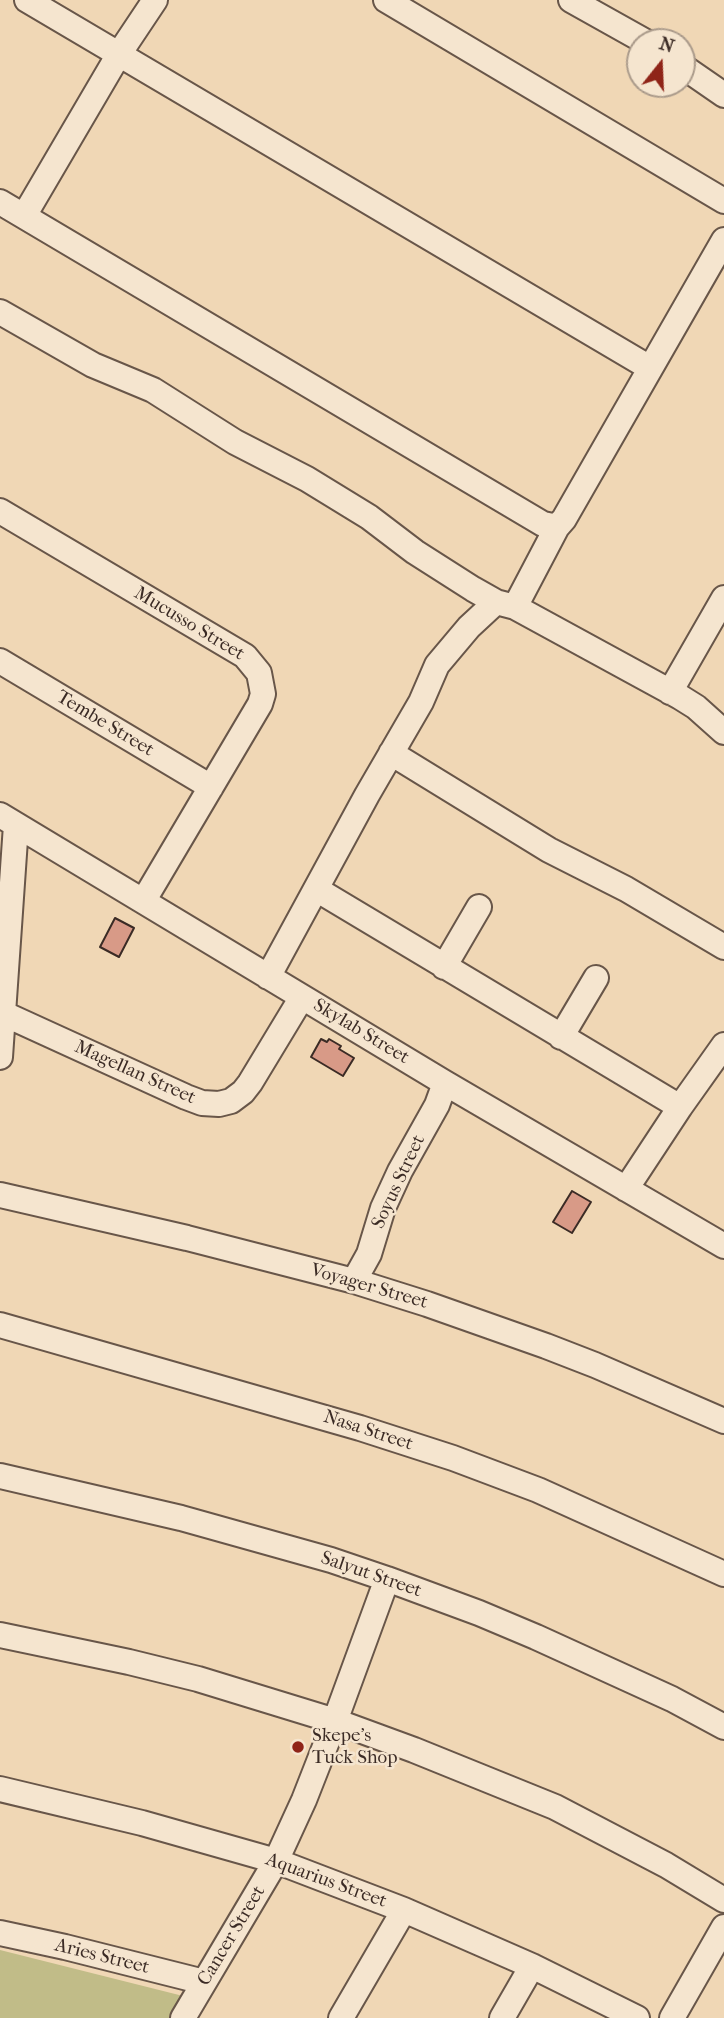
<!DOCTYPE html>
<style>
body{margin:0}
#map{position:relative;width:724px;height:2018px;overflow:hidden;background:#f0d7b5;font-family:"IM FELL French Canon",serif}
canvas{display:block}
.north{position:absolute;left:626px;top:28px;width:70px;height:70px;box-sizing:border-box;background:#f5e5cf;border:2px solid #ab9b8b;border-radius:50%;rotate:18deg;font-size:19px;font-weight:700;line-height:28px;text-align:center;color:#3b2b25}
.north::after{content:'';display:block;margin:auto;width:24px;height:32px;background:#8f2418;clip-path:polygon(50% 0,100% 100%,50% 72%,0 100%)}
</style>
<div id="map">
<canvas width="724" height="2018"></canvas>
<div class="north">N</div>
</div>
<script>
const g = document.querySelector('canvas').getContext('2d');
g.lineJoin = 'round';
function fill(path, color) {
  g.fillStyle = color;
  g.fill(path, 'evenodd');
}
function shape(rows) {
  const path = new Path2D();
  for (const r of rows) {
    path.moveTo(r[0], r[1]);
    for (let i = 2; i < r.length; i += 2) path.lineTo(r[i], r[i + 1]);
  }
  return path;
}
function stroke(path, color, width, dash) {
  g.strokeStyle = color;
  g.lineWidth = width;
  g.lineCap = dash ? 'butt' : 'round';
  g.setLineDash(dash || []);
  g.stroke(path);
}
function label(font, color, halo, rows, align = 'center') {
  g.font = font + ' "IM FELL French Canon",serif';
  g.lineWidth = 5;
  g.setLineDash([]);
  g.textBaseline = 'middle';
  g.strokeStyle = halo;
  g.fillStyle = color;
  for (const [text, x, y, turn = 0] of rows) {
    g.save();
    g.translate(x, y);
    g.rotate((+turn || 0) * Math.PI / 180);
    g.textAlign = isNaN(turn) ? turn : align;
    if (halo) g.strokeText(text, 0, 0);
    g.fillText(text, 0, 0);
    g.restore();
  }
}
const green = shape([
 [0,1950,195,1999,184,2018,0,2018]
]);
const building = shape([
 [115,918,134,928,119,957,100,947,115,918],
 [321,1039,327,1042,329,1039,341,1046,339,1049,354,1058,343,1076,311,1057,321,1039],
 [572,1191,591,1202,572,1233,553,1222,572,1191]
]);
const minor = shape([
 [27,0,650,368],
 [386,0,724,201],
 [571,0,646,42],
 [682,66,724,95],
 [0,202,543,524,557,527],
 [24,216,119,54,155,0],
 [0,312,93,365,153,390,235,442,307,479,369,517,415,552,473,589,496,602,515,607,680,697,696,707,724,732],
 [0,511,245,656,259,673,263,694,260,704,144,900],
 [515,607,557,527,564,519,724,240],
 [0,661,211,787],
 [670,692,724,598],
 [391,753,549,850,626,889,724,947],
 [0,815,445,1083,724,1246],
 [316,889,680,1107],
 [444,967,479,907],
 [268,977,367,795,421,702,437,665,469,627,496,602],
 [2,1013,186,1097,202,1103,219,1104,231,1101,243,1092,250,1083,302,997],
 [561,1037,596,978],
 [0,1057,16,825],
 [626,1189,680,1107,724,1045],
 [0,1195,187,1238,354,1281,427,1304,546,1346,595,1365,724,1421],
 [354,1281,369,1254,383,1208,400,1171,437,1105,445,1083],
 [0,1325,360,1428,453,1458,538,1490,724,1574],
 [0,1476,181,1518,331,1560,387,1579,479,1613,536,1637,672,1699,724,1727],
 [0,1635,129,1662,198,1679,335,1721,414,1750,555,1807,666,1865,724,1900],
 [0,1789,142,1823,276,1861,404,1910,532,1966,637,2018],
 [0,1933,65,1947,204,1982],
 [183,2018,276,1861,304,1800,335,1721,387,1579],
 [341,2018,404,1910],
 [502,2018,532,1966],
 [672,2018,724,1927]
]);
const markers = [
 [298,1747,7,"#8f2418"]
];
const streetNames = [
 ["Mucusso Street",189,624,31],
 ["Tembe Street",105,724,31],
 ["Skylab Street",361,1032,31],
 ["Magellan Street",135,1073,24],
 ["Soyus Street",399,1182,-65],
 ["Voyager Street",369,1287,16],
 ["Nasa Street",368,1431,18],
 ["Salyut Street",371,1575,19],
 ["Aquarius Street",326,1881,20],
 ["Cancer Street",232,1936,-59],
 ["Aries Street",102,1957,14]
];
const poiNames = [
 ["Skepe's",312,1736],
 ["Tuck Shop",312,1758]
];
fill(green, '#c1bc88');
fill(building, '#d89a87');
stroke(building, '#3b2b25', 2);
stroke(minor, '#685649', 28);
stroke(minor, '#f5e5cf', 24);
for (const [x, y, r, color] of markers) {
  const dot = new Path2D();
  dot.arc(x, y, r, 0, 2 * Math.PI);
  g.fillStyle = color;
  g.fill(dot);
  stroke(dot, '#f5e5cf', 2.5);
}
label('19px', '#3b2b25', '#f5e5cf', streetNames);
label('19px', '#3b2b25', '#f5e5cf', poiNames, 'left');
</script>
